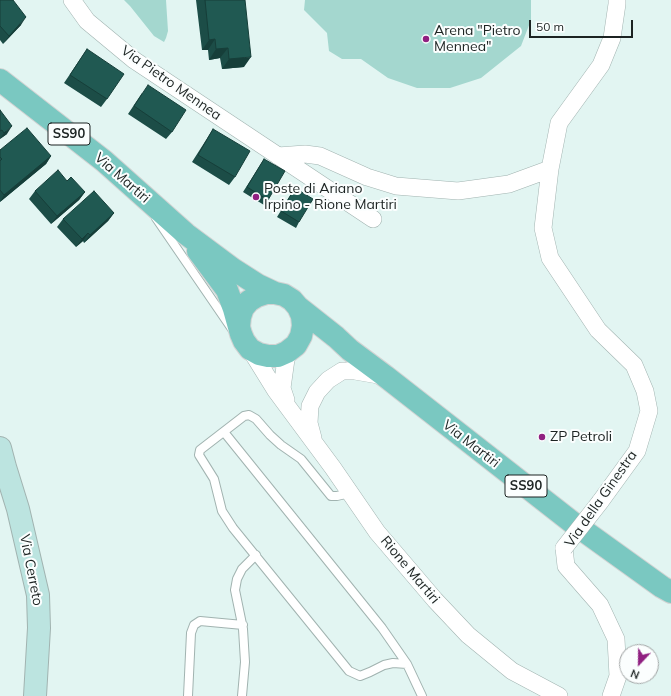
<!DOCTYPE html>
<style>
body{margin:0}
#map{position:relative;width:671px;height:696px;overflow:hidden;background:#e2f5f2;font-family:Mulish,sans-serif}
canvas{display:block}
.north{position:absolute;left:619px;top:644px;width:40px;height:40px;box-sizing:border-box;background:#fbfefe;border:1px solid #a2a6a6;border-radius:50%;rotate:202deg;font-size:11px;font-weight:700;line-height:16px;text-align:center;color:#1c2322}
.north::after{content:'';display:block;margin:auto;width:14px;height:18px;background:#902081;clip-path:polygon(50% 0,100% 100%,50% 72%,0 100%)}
.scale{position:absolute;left:529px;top:20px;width:104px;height:18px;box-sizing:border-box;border:2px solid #1c2322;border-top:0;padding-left:5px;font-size:12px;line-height:14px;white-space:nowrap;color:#1c2322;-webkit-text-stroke:3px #fbfefe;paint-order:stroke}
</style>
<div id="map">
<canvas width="671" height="696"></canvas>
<div class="north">N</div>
<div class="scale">50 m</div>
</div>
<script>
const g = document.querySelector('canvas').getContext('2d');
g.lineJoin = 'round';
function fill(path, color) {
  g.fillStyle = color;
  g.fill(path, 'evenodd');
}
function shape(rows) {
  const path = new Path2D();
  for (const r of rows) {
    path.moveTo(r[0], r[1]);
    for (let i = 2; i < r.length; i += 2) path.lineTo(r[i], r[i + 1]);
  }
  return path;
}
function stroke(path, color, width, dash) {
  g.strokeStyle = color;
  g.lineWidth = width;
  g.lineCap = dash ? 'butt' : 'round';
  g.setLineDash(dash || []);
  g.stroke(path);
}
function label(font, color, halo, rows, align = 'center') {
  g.font = font + ' Mulish,sans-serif';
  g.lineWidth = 4;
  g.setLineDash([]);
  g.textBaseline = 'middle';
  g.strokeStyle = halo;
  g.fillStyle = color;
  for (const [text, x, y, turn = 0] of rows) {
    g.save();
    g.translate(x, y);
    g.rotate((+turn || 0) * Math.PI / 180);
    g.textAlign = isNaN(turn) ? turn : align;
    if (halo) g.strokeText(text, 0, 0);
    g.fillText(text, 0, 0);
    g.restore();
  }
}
const green = shape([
 [124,0,166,0,168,31,166,38,164,42,154,36,130,6],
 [305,0,531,0,531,20,521,46,481,78,450,88,417,88,388,78,361,59,342,59,329,51,327,33,304,10]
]);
const lane = shape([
 [156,218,232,329],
 [224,432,382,628,407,664],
 [350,493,337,496,331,496,301,459,281,445,270,435,256,419,249,415,244,416,200,450,199,455,214,479,222,511,233,528,349,671,360,676,370,672,384,665,393,663,407,664,422,696],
 [188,696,191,633,194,625,200,621,243,625],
 [242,696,245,662,243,629,235,590,237,579,242,569,256,555]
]);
const street = shape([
 [72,0,87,21,134,60,373,219],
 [278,156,305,154,320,156,367,177,396,186,458,191,509,184,550,169],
 [250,349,276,391,333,468,377,532,435,600,468,635,512,671,559,696],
 [286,400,282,388,287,352],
 [313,438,309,423,310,406,317,392,328,380,342,371,355,371,384,376],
 [600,502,637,451,649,411,645,391,634,365,598,330,550,258,543,228,550,169,559,123,601,65,612,38,617,4,617,0],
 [564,548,566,566,600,605,616,639,618,676,611,696]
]);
const secondary = shape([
 [0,448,5,467,18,509,38,595,39,628,35,696]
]);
const primary = shape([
 [0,80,104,161,186,234,233,269,258,285,275,293,284,295,292,300,298,307,302,316,303,326,301,336,296,345,287,352,278,356,268,356,259,354,250,349,244,341,241,334,239,327,240,317,243,308,249,301,257,296,266,293,275,293],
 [198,251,227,290,234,309,239,327],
 [298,307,336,337,350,350,385,376,573,523,662,587,671,592]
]);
const streetBridge = shape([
 [564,548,600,502]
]);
const wall = shape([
 [0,0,21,25,3,44,0,40],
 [196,0,245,0,244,67,222,69,220,58,209,60,208,50,202,50],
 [87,49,107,99,101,107,64,83],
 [142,93,172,132,166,139,128,114],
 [0,110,7,134,0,139],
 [213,129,235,177,229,185,192,162],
 [0,150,51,156,46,164,0,202],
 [264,159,268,200,264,205,243,192],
 [67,181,85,192,79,200,51,224,29,199,35,191],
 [295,188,299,222,296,228,277,217],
 [114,213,108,221,84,243,83,241,76,247,57,227,63,219]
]);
const shadedWall = shape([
 [26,17,21,25,3,44,9,36],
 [215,39,208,50,202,50,209,40],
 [228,48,220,58,209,60,216,49],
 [251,57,244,67,222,69,229,59],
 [12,126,7,134,0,139,4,133],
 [51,156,46,164,0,202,4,195],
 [85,192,79,200,51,224,57,216],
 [114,213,108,221,84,243,90,235],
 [88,233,83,241,76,247,82,239]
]);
const building = shape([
 [0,0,13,0,26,17,9,36,0,26,0,0],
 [205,0,245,0,251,57,229,59,228,48,216,49,215,39,209,40,205,0],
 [87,49,124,74,107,99,70,75,87,49],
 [148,85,186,110,172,132,134,106,148,85],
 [0,110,12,126,4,133,2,130,0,131,0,110],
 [27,128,51,156,4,195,0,190,0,161,2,159,0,157,0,150,27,128],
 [213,129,250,151,235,177,198,155,213,129],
 [264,159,285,171,268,200,247,187,264,159],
 [58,170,67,181,71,177,85,192,57,216,35,191,58,170],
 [295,188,313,199,299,222,281,211,295,188],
 [94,191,114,213,90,235,88,233,82,239,63,219,94,191]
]);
const markers = [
 [426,39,4,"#902081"],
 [256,197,4,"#902081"],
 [542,437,4,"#902081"]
];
const shields = [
 [69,134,42],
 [526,486,42]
];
const shieldNames = [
 ["SS90",69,134],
 ["SS90",526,486]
];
const poiNames = [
 ["Arena \"Pietro",434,31],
 ["Mennea\"",434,47],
 ["Poste di Ariano",264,189],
 ["Irpino - Rione Martiri",264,205],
 ["ZP Petroli",550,437]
];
const streetNames = [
 ["Via Pietro Mennea",171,83,35],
 ["Via Martiri",122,178,41],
 ["Via Martiri",471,444,38],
 ["Via della Ginestra",601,499,-55],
 ["Via Cerreto",31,570,79],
 ["Rione Martiri",410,570,50]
];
fill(green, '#a4d7cf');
stroke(lane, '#a1b3b0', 10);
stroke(street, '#a1b3b0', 18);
stroke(secondary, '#a1b3b0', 24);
stroke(primary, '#d2d3d3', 24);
stroke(lane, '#fff', 8);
stroke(street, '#fff', 17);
stroke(secondary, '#bce4e0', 22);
stroke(primary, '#7ac8c1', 22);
stroke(streetBridge, '#a1b3b0', 18, []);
stroke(streetBridge, '#fff', 17);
fill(wall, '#1c4d47');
fill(shadedWall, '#163e39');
fill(building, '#205952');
stroke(building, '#163e39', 1);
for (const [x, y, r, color] of markers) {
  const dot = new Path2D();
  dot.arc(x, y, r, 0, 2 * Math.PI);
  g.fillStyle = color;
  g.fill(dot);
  stroke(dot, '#fbfefe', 1.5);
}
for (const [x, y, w] of shields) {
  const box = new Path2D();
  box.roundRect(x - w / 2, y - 11, w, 22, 3);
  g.fillStyle = '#fbfefe';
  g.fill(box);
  stroke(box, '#1c2322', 1);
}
label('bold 13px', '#1c2322', null, shieldNames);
label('14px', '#1c2322', '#fbfefe', poiNames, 'left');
label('14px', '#1c2322', '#fbfefe', streetNames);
</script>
